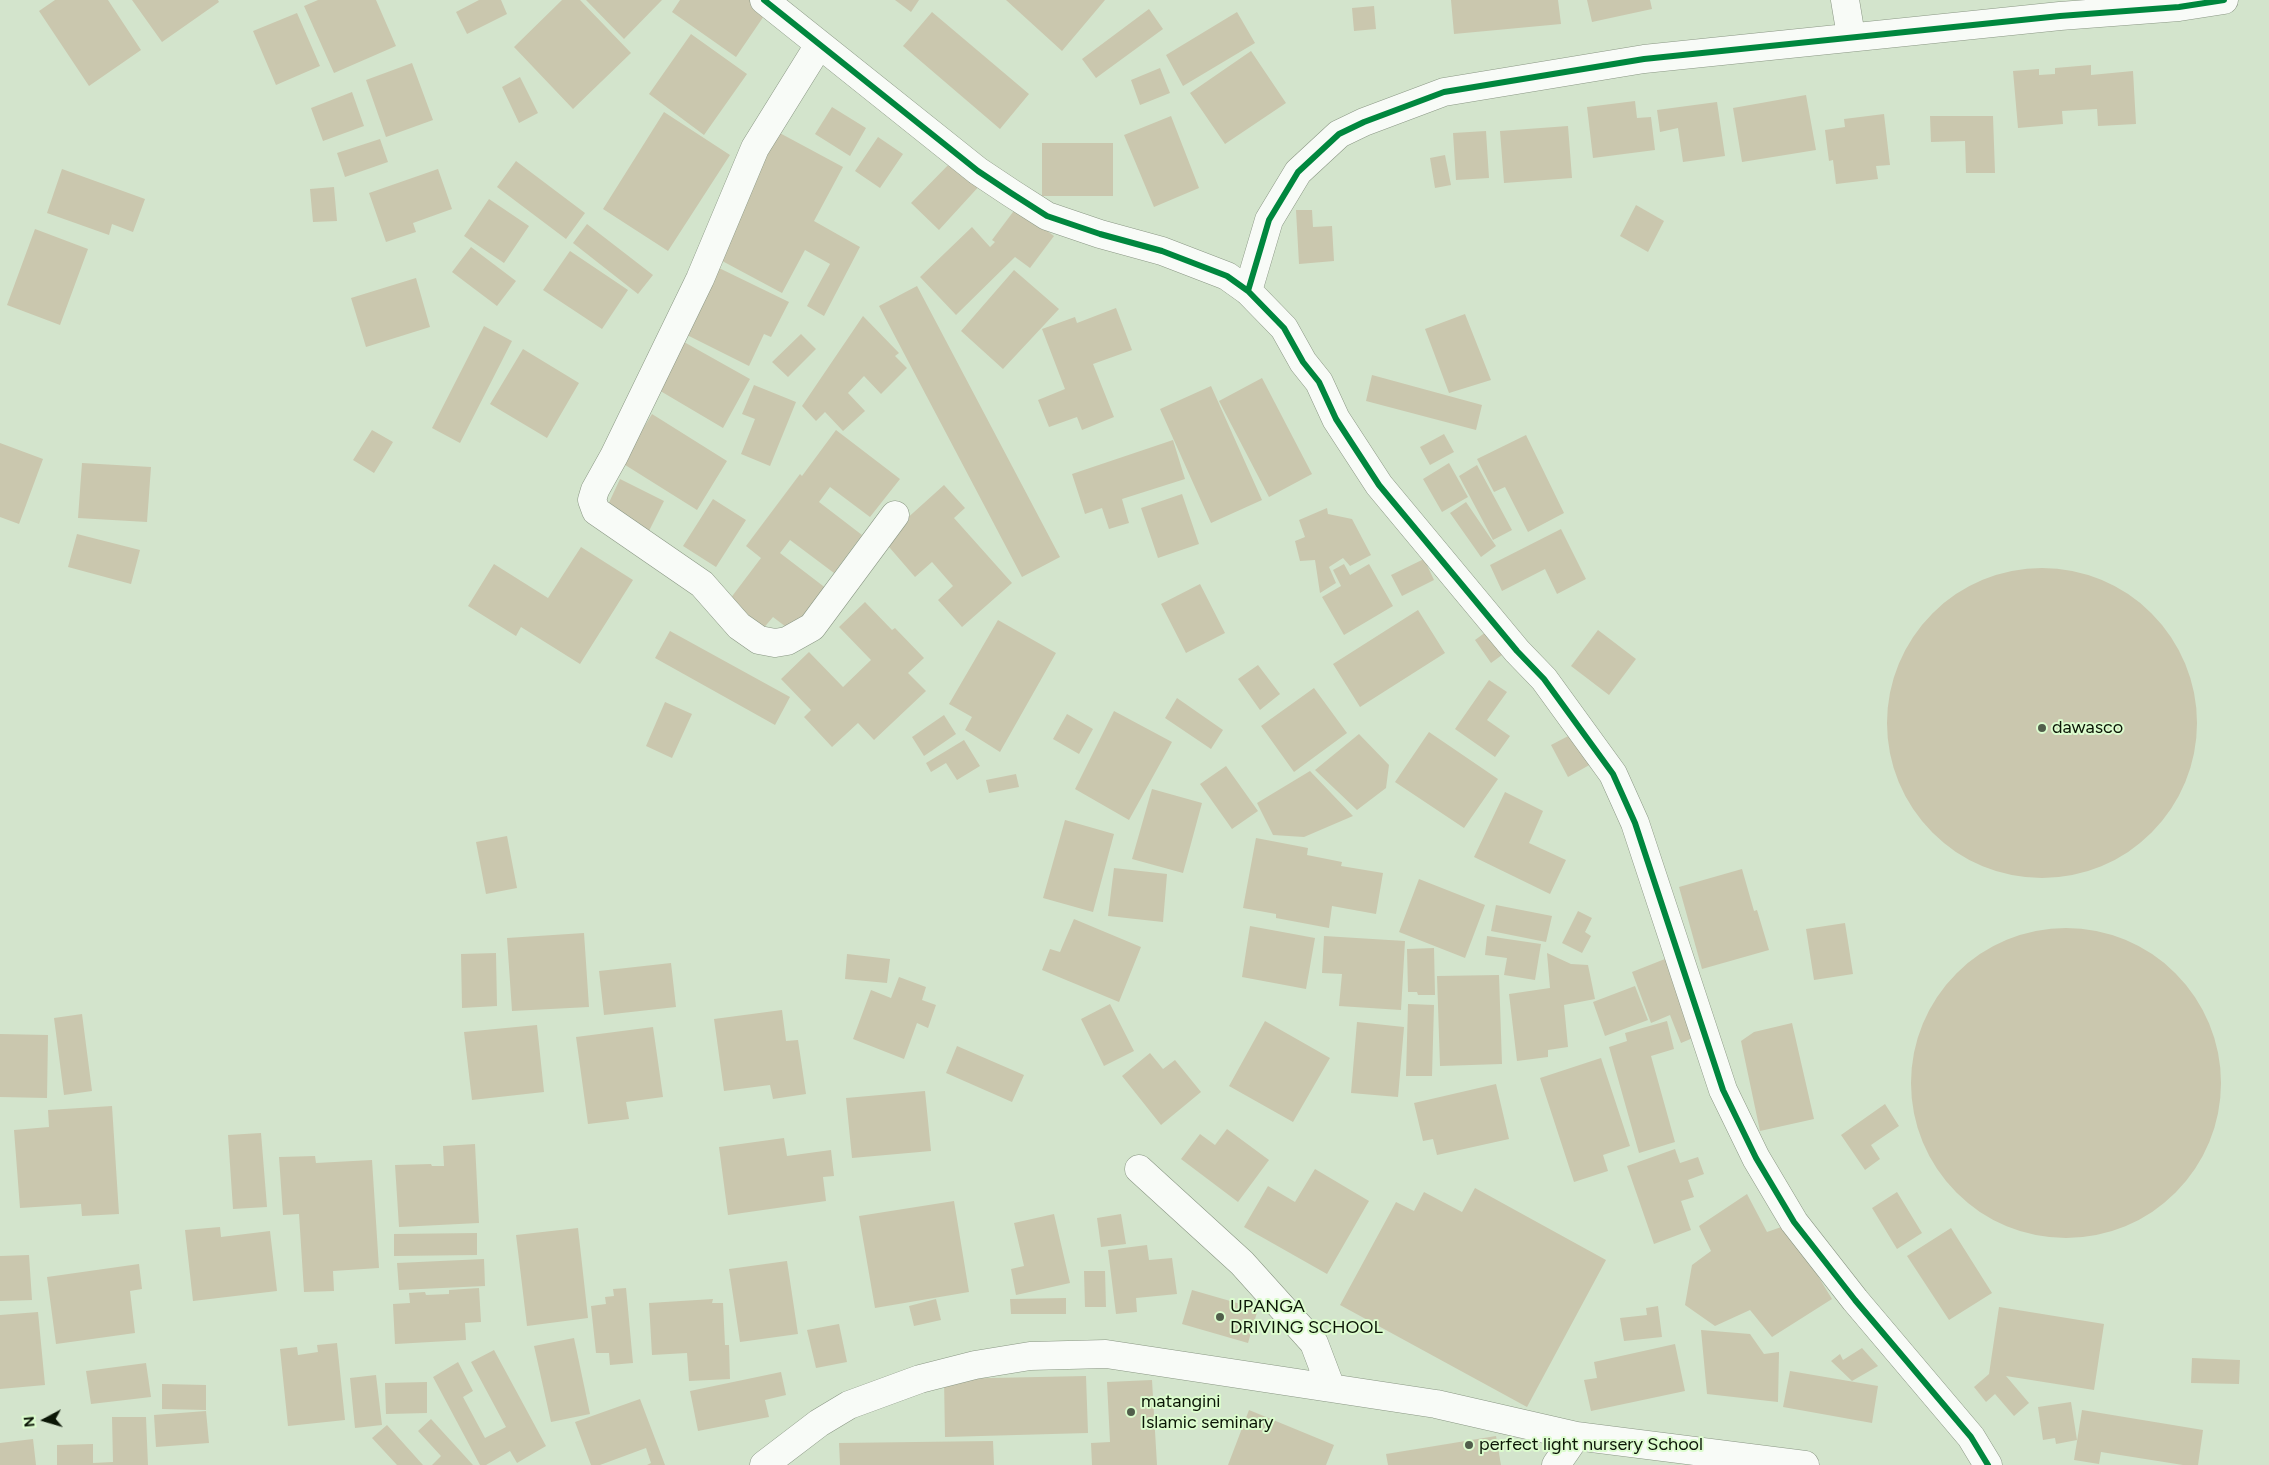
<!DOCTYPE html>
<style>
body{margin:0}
#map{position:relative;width:2269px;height:1465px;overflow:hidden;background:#d3e4cc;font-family:Figtree,sans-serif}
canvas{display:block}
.north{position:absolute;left:20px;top:1395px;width:50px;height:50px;-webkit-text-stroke:4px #dcfcce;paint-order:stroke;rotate:264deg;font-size:14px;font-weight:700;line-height:20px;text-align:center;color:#0b1606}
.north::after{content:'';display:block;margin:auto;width:18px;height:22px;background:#0b1606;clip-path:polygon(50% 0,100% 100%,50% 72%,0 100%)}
</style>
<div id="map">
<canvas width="2269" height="1465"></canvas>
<div class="north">N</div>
</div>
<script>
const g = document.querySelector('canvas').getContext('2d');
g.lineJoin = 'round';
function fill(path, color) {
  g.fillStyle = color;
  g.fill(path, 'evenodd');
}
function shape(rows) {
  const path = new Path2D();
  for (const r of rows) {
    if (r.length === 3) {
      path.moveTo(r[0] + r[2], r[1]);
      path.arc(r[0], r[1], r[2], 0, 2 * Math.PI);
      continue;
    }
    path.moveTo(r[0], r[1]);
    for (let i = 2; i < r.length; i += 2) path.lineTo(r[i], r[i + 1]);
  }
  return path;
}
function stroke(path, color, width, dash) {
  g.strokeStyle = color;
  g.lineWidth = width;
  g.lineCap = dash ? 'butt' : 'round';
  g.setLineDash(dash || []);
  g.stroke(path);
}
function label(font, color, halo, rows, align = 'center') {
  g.font = font + ' Figtree,sans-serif';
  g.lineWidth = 4;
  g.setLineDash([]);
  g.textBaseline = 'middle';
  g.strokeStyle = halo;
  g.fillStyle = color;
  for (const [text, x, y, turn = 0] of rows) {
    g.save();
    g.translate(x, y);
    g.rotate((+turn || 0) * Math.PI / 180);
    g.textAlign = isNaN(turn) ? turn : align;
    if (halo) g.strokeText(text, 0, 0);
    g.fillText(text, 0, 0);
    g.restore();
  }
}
const building = shape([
 [55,0,108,0,141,50,89,86,39,11],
 [132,0,218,0,219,2,162,42],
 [318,0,376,0,396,46,334,73,304,6],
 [479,0,501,0,507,14,467,34,456,12],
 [562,0,580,0,631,53,573,109,514,47],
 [586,0,662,0,624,39],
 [680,0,753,0,768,10,736,57,672,12],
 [895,0,919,0,911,12],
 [1006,0,1105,0,1062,51],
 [1451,0,1558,0,1561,24,1454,34],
 [1587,0,1650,0,1652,9,1592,22],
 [1374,6,1376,29,1354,31,1352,8],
 [1149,9,1163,29,1096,78,1082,59],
 [932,12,1029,94,1000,129,903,46],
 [1237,12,1255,43,1183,86,1166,55],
 [297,13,320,66,276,85,253,31],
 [691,34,747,74,704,135,649,94],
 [1251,51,1286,103,1225,144,1190,93],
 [412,63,433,120,386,137,366,80],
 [2091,65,2091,75,2133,71,2136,124,2098,126,2097,109,2062,111,2063,124,2018,128,2013,71,2039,69,2039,75,2055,74,2055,68],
 [1160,68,1170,93,1140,105,1131,80],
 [520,77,538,113,519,123,502,87],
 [352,92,364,126,323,141,311,108],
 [1806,95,1816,150,1742,162,1733,108],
 [1635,101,1637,118,1651,117,1655,150,1593,158,1587,107],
 [1717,102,1725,156,1683,162,1678,128,1660,132,1657,110],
 [832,107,866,128,850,156,815,134],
 [664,112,730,155,668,251,603,209],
 [1884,114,1890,165,1876,166,1878,179,1836,184,1833,160,1829,161,1825,130,1845,127,1844,119],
 [1171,116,1199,188,1154,207,1124,135],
 [1930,116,1993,116,1995,173,1966,173,1965,141,1931,142],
 [1568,126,1572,178,1504,183,1500,131],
 [776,131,843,167,814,221,860,247,824,316,807,306,830,264,805,250,782,293,711,255],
 [1486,131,1489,178,1456,180,1453,133],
 [878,137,903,154,880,188,855,171],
 [380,139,388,162,345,177,337,153],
 [1042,143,1113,143,1113,196,1042,196],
 [1445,155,1451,185,1435,188,1430,158],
 [955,158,982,183,939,230,911,203],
 [516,161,585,213,566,239,497,187],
 [62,169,145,199,133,232,112,224,109,235,47,213],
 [438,169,452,209,413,223,416,232,386,242,369,193],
 [334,187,337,221,313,222,310,189],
 [489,199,529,226,504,263,464,236],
 [1636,205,1664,221,1648,252,1620,236],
 [1016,208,1054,236,1030,268,1015,257,956,315,920,277,972,227,990,247,995,242,992,240],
 [1296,210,1312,210,1313,227,1332,226,1334,261,1299,264],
 [587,224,653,275,638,294,573,243],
 [35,229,88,249,60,325,7,305],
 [471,247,516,281,497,306,452,272],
 [570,251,628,290,602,329,543,290],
 [719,268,789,302,771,337,764,334,749,366,687,335],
 [1014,270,1059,309,1003,369,961,331],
 [416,278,430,327,366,347,351,298],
 [917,286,1060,557,1022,577,879,306],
 [1116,308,1132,350,1093,364,1114,417,1082,430,1077,417,1049,427,1038,400,1065,389,1042,329,1075,317,1077,323],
 [1465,314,1491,380,1449,393,1425,329],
 [863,316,899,353,895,356,907,368,881,394,864,376,848,393,865,411,843,431,825,412,816,421,802,406],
 [484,326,512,341,460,443,432,428],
 [801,334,816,349,788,377,772,362],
 [684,342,750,379,723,428,657,389],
 [523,349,579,383,547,438,490,404],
 [1372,375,1482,405,1476,430,1366,401],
 [1262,378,1312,474,1269,497,1219,401],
 [754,385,796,402,770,466,741,454,755,419,742,414],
 [1211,386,1262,500,1211,523,1160,409],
 [652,414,727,461,697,510,622,463],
 [372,430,393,442,374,473,353,460],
 [836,430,900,479,870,517,830,487,819,502,862,535,834,573,790,540,780,553,827,589,794,633,773,617,762,630,727,603,761,558,746,546,800,474,802,476],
 [1444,434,1454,452,1430,465,1420,447],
 [1526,435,1564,513,1528,532,1505,487,1494,492,1477,459],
 [1173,440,1185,479,1122,499,1129,523,1109,529,1102,508,1085,514,1072,474],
 [0,443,43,459,19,524,0,517],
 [82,463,151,467,147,522,78,518],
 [1449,463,1468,497,1442,512,1423,479],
 [1477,465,1512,530,1493,540,1459,476],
 [620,479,664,501,649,531,606,509],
 [944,485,965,508,954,518,1012,583,962,627,938,600,953,586,932,562,915,577,883,540],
 [1182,494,1199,544,1158,558,1141,508],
 [713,499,746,520,716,567,683,546],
 [1466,502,1496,546,1481,557,1450,513],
 [1327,508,1328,514,1352,519,1371,555,1350,566,1343,558,1329,567,1336,583,1320,593,1315,560,1300,561,1295,541,1305,537,1299,520],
 [1561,529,1586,579,1557,594,1545,569,1502,591,1490,565],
 [77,534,140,550,131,584,68,567],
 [581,547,633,580,580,664,521,627,516,636,468,606,494,564,548,598],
 [1424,559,1434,580,1402,596,1391,575],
 [1344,564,1350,575,1369,564,1393,606,1344,635,1322,597,1341,586,1333,570],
 [2042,723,155],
 [1200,584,1225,633,1186,653,1161,604],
 [865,602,892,630,895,628,924,658,908,673,926,691,874,740,858,723,832,747,804,717,811,710,781,679,809,652,843,687,871,660,839,627],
 [1418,610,1445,653,1360,707,1333,664],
 [998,620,1056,653,1000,752,965,730,972,717,949,704],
 [1598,630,1636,659,1609,695,1571,666],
 [670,631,790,697,775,725,655,658],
 [1486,632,1502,655,1491,663,1475,640],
 [1258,665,1280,694,1260,710,1238,679],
 [1489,680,1507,692,1487,720,1510,736,1495,757,1455,729],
 [1314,688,1347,733,1294,772,1261,726],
 [1177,698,1223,730,1211,749,1165,718],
 [665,702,692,714,672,758,646,746],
 [1114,711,1172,742,1129,820,1075,789],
 [1067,714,1093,729,1079,754,1053,739],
 [944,715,956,734,924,756,912,737],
 [1429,732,1498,779,1464,828,1395,782],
 [1576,732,1593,763,1568,777,1551,745],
 [1359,734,1389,765,1386,788,1357,810,1315,770],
 [964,740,980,766,957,780,946,763,931,772,926,763],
 [1226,766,1258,811,1232,829,1200,784],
 [1310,771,1353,816,1304,837,1273,835,1257,803],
 [1016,774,1019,787,989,793,986,780],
 [1152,789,1202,803,1183,873,1132,859],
 [1505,792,1543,811,1529,843,1566,860,1550,894,1474,857],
 [1065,820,1114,834,1093,912,1043,898],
 [507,836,517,888,486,894,476,842],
 [1256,838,1308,848,1307,855,1342,862,1341,866,1383,873,1376,914,1332,906,1329,928,1276,918,1276,914,1243,908],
 [1114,868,1167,874,1163,922,1108,916],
 [1742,869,1754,911,1757,910,1769,950,1702,969,1679,887],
 [1419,879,1485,905,1465,958,1399,932],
 [1496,905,1552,916,1546,942,1491,931],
 [1578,911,1592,918,1585,932,1591,936,1582,953,1562,943],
 [1074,919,1141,947,1119,1002,1042,970,1050,949,1060,952],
 [1845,923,1853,974,1814,980,1806,929],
 [1250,926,1315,938,1306,989,1242,977],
 [2066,1083,155],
 [584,933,589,1007,512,1011,507,938],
 [1324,936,1405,941,1401,1010,1339,1006,1342,974,1322,973],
 [1487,936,1541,944,1535,980,1504,975,1507,958,1485,955],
 [1434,948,1435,995,1418,995,1417,992,1408,992,1407,949],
 [496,953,497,1006,462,1008,461,954],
 [1547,953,1571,964,1588,965,1595,999,1564,1005,1568,1047,1548,1050,1548,1057,1517,1061,1509,994,1550,988],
 [847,954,890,959,887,983,845,979],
 [1670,957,1700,1035,1681,1043,1670,1015,1651,1023,1632,972],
 [671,963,676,1007,604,1015,599,971],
 [1499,975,1502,1064,1440,1066,1437,976],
 [899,977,926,987,922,1000,936,1005,928,1028,917,1023,904,1059,853,1039,871,990,891,998],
 [1635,986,1648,1020,1605,1036,1593,1002],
 [1110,1004,1134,1051,1104,1066,1081,1019],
 [1408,1004,1434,1005,1432,1076,1406,1076],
 [782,1010,786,1041,798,1040,806,1094,773,1099,770,1085,724,1091,714,1019],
 [82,1014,92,1091,64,1095,54,1018],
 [1265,1021,1330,1058,1293,1122,1229,1086],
 [1667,1021,1674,1049,1651,1056,1675,1142,1639,1153,1609,1047,1627,1041,1625,1033],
 [1357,1022,1404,1027,1398,1097,1351,1093],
 [1792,1023,1814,1119,1760,1131,1741,1041,1754,1032],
 [537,1025,544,1092,472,1100,464,1032],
 [653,1027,663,1097,626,1102,629,1119,588,1124,576,1037],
 [0,1034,48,1035,47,1098,0,1097],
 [957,1046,1024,1075,1012,1102,946,1073],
 [1150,1053,1163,1069,1175,1060,1201,1092,1161,1125,1122,1076],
 [1601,1058,1630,1146,1603,1155,1608,1171,1574,1182,1540,1078],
 [1496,1084,1509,1139,1437,1155,1433,1139,1423,1141,1414,1103],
 [925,1091,931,1151,852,1158,846,1098],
 [1885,1104,1899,1126,1871,1145,1880,1159,1865,1170,1841,1135],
 [112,1106,119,1214,82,1216,81,1204,20,1208,14,1130,49,1127,48,1110],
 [1227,1129,1269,1160,1238,1202,1181,1159,1200,1134,1215,1145],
 [261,1133,267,1207,233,1209,228,1135],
 [784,1138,787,1156,831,1150,834,1176,823,1177,826,1201,728,1215,719,1147],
 [475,1144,479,1223,399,1227,395,1165,431,1164,432,1166,444,1166,443,1146],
 [1675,1149,1680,1163,1698,1157,1704,1174,1688,1180,1694,1197,1681,1201,1691,1230,1654,1244,1627,1166],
 [315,1156,316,1163,372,1160,379,1268,333,1271,334,1291,304,1292,299,1214,283,1215,279,1157],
 [1315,1169,1369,1201,1327,1274,1244,1227,1268,1186,1295,1202],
 [1475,1188,1606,1260,1527,1407,1340,1305,1396,1202,1414,1211,1424,1192,1462,1212],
 [1897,1192,1922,1233,1897,1249,1872,1208],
 [1747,1194,1767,1232,1787,1225,1832,1299,1772,1337,1750,1310,1715,1326,1685,1305,1692,1265,1711,1251,1699,1226],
 [954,1201,969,1292,875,1308,859,1216],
 [1054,1214,1070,1283,1016,1295,1011,1269,1024,1266,1014,1223],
 [1121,1214,1126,1244,1101,1247,1097,1218],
 [220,1227,221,1237,270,1231,277,1291,193,1301,185,1230],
 [578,1228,588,1318,527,1326,516,1235],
 [1951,1228,1992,1293,1949,1320,1907,1256],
 [477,1233,477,1255,394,1256,394,1234],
 [1147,1245,1149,1260,1172,1258,1177,1294,1136,1298,1137,1312,1116,1314,1108,1250],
 [29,1255,32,1300,0,1301,0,1256],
 [484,1259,485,1286,399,1290,397,1263],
 [787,1261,798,1334,740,1342,729,1269],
 [139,1264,142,1289,130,1291,135,1333,56,1344,47,1277],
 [1084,1271,1105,1271,1106,1307,1085,1307],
 [479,1288,481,1322,465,1323,466,1340,395,1344,393,1304,410,1303,409,1293,425,1292,426,1295,449,1294,449,1290],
 [626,1288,633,1363,610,1365,609,1353,596,1353,591,1306,606,1304,605,1297,614,1296,613,1289],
 [1192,1290,1258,1309,1248,1343,1182,1324],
 [1066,1298,1066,1314,1011,1314,1010,1299],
 [713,1299,712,1303,723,1303,725,1345,729,1345,730,1379,689,1381,687,1353,652,1355,649,1303],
 [936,1299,941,1320,914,1326,909,1306],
 [1658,1306,1662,1337,1624,1341,1620,1318,1647,1315,1646,1308],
 [1999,1307,2104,1324,2094,1390,2006,1376,2029,1403,2014,1416,1995,1394,1986,1402,1974,1387,1989,1374],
 [38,1312,45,1385,0,1389,0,1315],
 [839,1324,847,1362,816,1368,807,1330],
 [1701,1330,1750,1334,1764,1354,1779,1352,1778,1402,1707,1394],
 [574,1338,590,1414,551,1422,534,1346],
 [337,1343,345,1420,288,1426,280,1349,297,1347,298,1355,318,1352,317,1345],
 [1675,1344,1685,1391,1591,1411,1584,1380,1597,1378,1594,1362],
 [1862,1348,1878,1366,1852,1381,1831,1361,1840,1354,1843,1360],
 [494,1350,546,1446,517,1463,510,1451,486,1465,480,1465,433,1377,458,1362,473,1391,463,1397,485,1438,506,1427,471,1362],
 [2192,1358,2240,1360,2239,1384,2191,1383],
 [146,1363,151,1397,91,1404,86,1371],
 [1790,1371,1878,1386,1872,1423,1783,1407],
 [781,1372,786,1395,765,1400,769,1417,698,1431,690,1391],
 [376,1375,382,1425,355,1428,350,1378],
 [1086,1376,1088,1433,945,1437,944,1379],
 [1152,1380,1157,1465,1092,1465,1091,1443,1110,1442,1107,1382],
 [427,1382,427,1413,386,1414,385,1383],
 [162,1384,206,1385,206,1410,162,1409],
 [640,1399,665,1465,647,1465,651,1463,646,1448,600,1465,591,1465,575,1422],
 [2071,1402,2077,1440,2056,1444,2055,1438,2043,1440,2038,1407],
 [1249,1410,1334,1445,1326,1465,1228,1465],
 [2082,1410,2203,1430,2198,1465,2183,1465,2101,1452,2099,1464,2074,1460],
 [206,1411,209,1443,156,1447,154,1415],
 [112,1417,146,1417,148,1465,57,1465,57,1445,93,1444,93,1463,113,1462],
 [431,1419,473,1465,432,1465,441,1456,418,1431],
 [387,1425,423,1465,397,1465,372,1438],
 [1496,1436,1501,1465,1388,1465,1386,1454],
 [33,1439,36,1465,0,1465,0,1443],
 [993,1441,994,1465,840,1465,839,1443]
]);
const street = shape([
 [764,0,978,171,1011,193,1047,216,1100,234,1162,251,1227,276,1248,291,1284,328,1303,362,1319,382,1336,419,1379,485,1517,651,1544,679,1613,774,1635,823,1723,1090,1756,1158,1794,1222,1855,1300,1971,1437,1988,1465],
 [1845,0,1851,36],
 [819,45,755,148,700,279,614,456,595,490,592,500,596,511,702,584,739,626,759,640,775,643,787,641,812,627,895,515],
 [1248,291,1269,220,1298,172,1339,134,1364,122,1444,92,1644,59,2060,16,2179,7,2224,0],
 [1139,1169,1242,1263,1314,1343,1331,1388],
 [764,1465,819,1423,849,1405,920,1379,975,1365,1030,1356,1106,1354,1436,1404,1576,1436,1805,1465],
 [1556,1465,1576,1436]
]);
const cycleway = shape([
 [764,0,978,171,1011,193,1047,216,1100,234,1162,251,1227,276,1248,291,1284,328,1303,362,1319,382,1336,419,1379,485,1517,651,1544,679,1613,774,1635,823,1723,1090,1756,1158,1794,1222,1855,1300,1971,1437,1988,1465],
 [1248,291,1269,220,1298,172,1339,134,1364,122,1444,92,1644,59,2060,16,2179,7,2224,0]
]);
const markers = [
 [2042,728,5,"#515e4b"],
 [1220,1317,5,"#515e4b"],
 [1131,1412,5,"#515e4b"],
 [1469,1445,5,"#515e4b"]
];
const poiNames = [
 ["dawasco",2052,728],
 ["UPANGA",1230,1307],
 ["DRIVING SCHOOL",1230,1328],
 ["matangini",1141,1402],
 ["Islamic seminary",1141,1423],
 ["perfect light nursery School",1479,1445]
];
fill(building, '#cac7ae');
stroke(street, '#8a9784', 29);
stroke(street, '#f8fbf7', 28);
stroke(cycleway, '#00873e', 6);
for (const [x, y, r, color] of markers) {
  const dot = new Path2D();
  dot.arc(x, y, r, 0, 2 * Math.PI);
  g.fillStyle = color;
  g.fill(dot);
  stroke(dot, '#dcfcce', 2);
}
label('18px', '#0b1606', '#dcfcce', poiNames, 'left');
</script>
